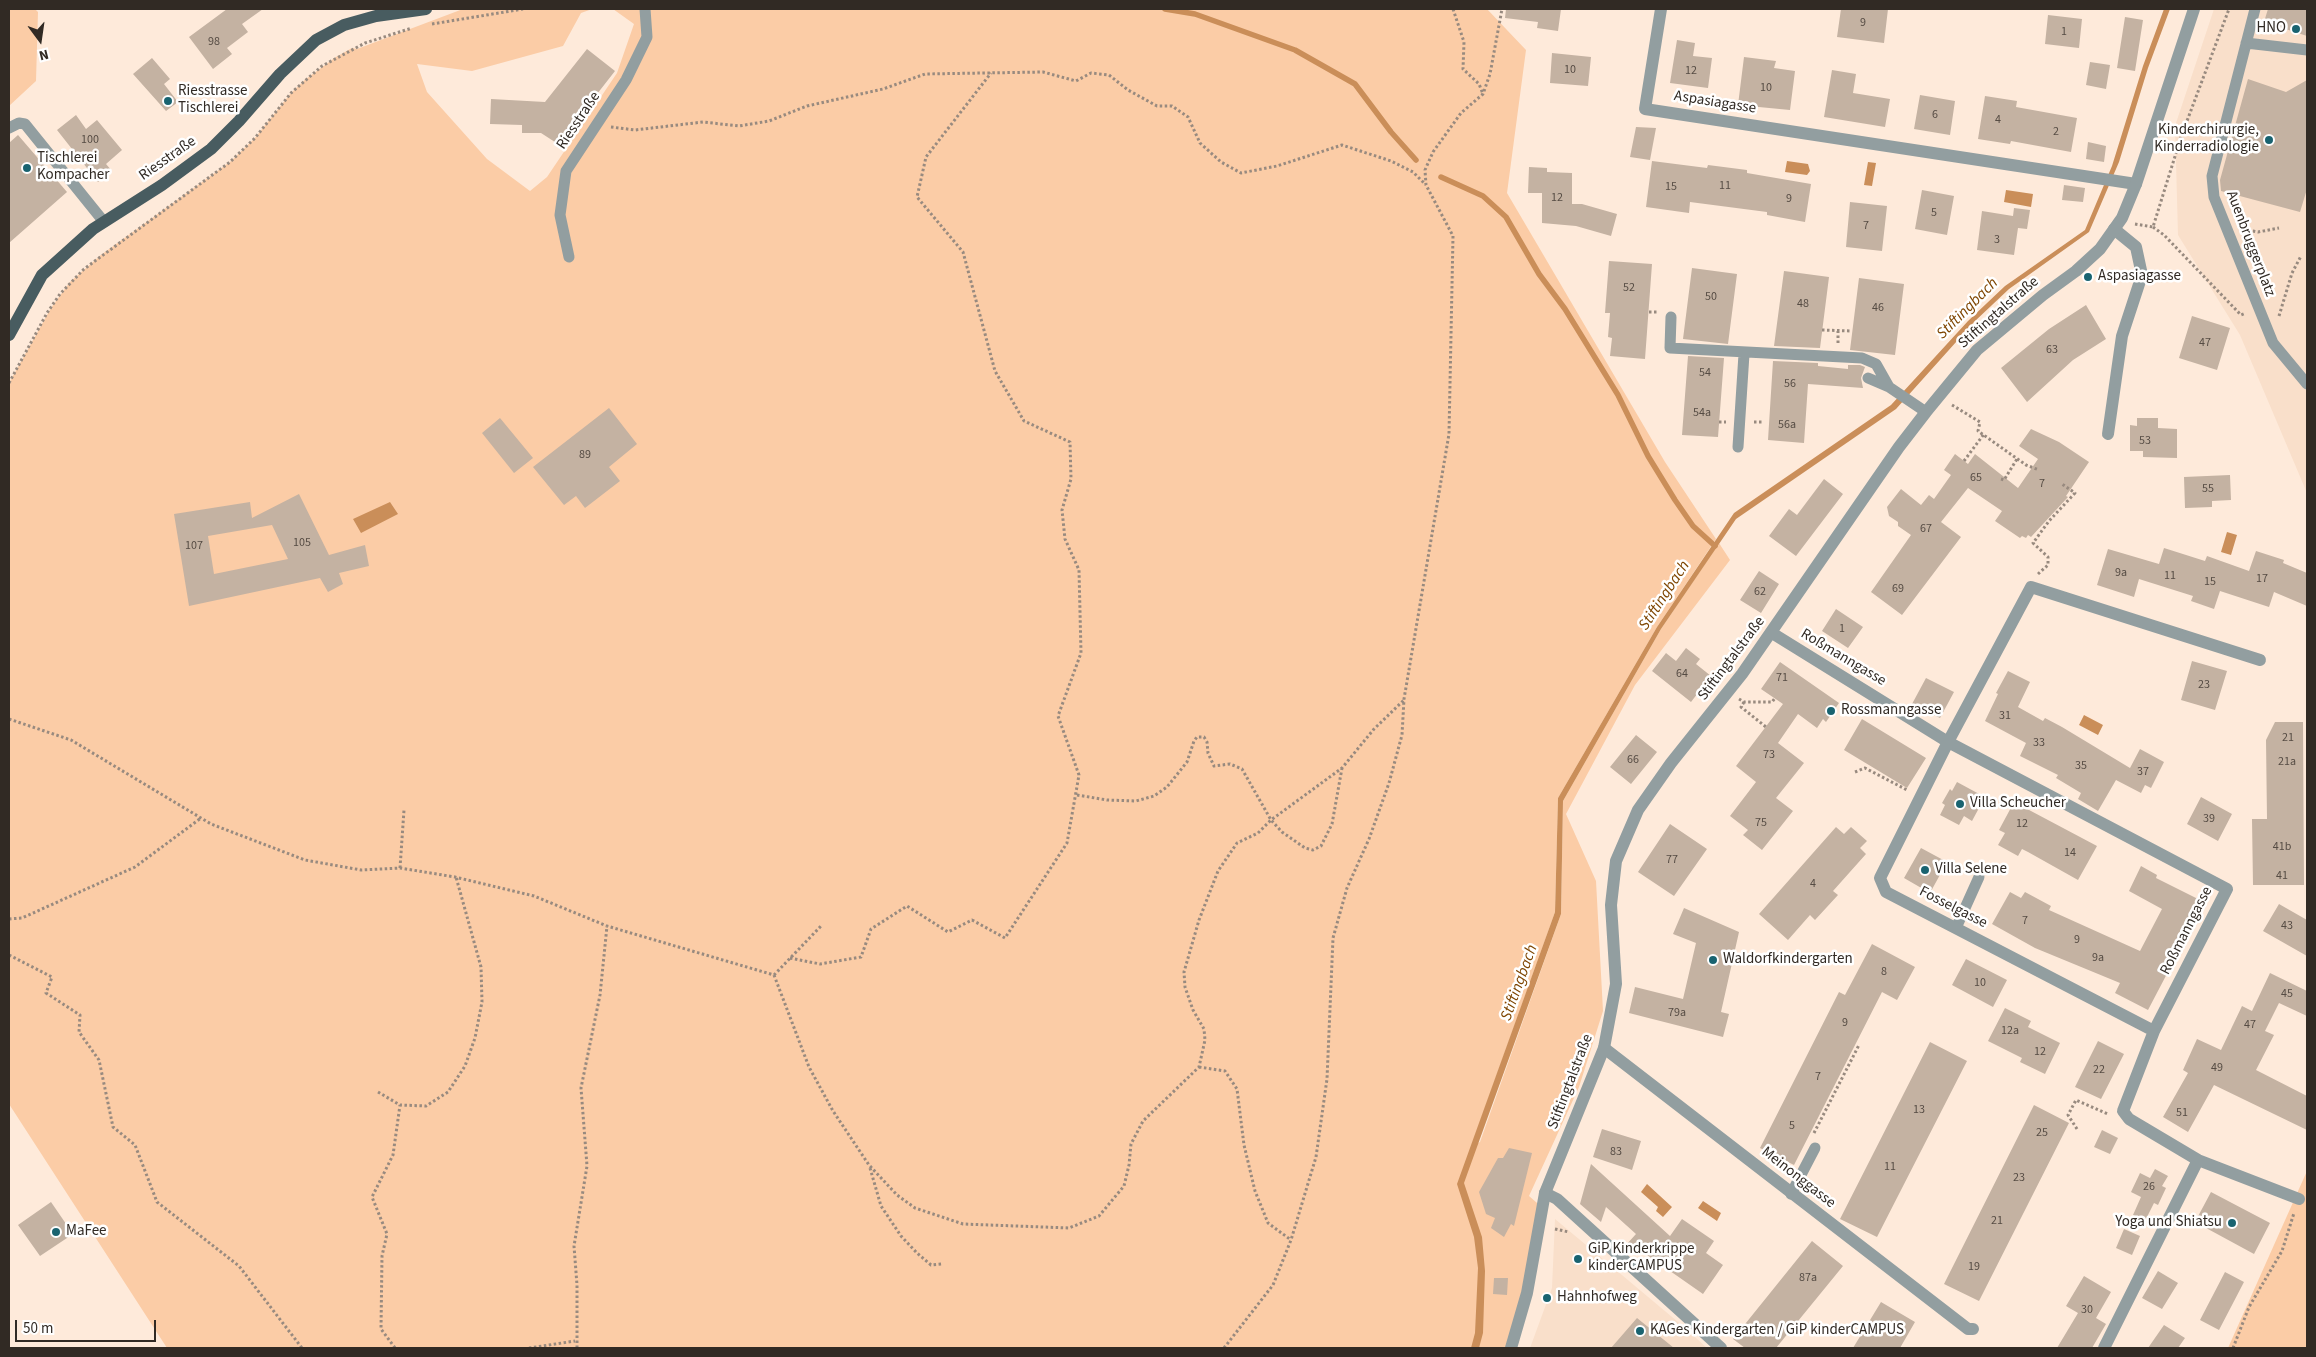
<!DOCTYPE html>
<meta charset="utf-8">
<style>
body{margin:0}
#map{position:relative;width:2316px;height:1357px;overflow:hidden;background:#feeada;font-family:"Source Sans 3",sans-serif}
canvas{display:block}
.frame{position:absolute;inset:0;border:10px solid #312a24;pointer-events:none}
.north{position:absolute;left:15px;top:15px;width:50px;height:50px;-webkit-text-stroke:4px #fff;paint-order:stroke;rotate:166deg;font-size:14px;font-weight:700;line-height:20px;text-align:center;color:#312a24}
.north::after{content:'';display:block;margin:auto;width:18px;height:22px;background:#312a24;clip-path:polygon(50% 0,100% 100%,50% 72%,0 100%)}
.scale{position:absolute;left:15px;top:1320px;width:141px;height:22px;box-sizing:border-box;border:2px solid #312a24;border-top:0;padding-left:6px;font-size:15px;line-height:18px;white-space:nowrap;color:#312a24;-webkit-text-stroke:4px #fff;paint-order:stroke}
</style>
<div id="map">
<canvas width="2316" height="1357"></canvas>
<div class="frame"></div>
<div class="north">N</div>
<div class="scale">50 m</div>
</div>
<script>
const g = document.querySelector('canvas').getContext('2d');
g.lineJoin = 'round';
function fill(path, color) {
  g.fillStyle = color;
  g.fill(path, 'evenodd');
}
function shape(rows) {
  const path = new Path2D();
  for (const r of rows) {
    path.moveTo(r[0], r[1]);
    for (let i = 2; i < r.length; i += 2) path.lineTo(r[i], r[i + 1]);
  }
  return path;
}
function stroke(path, color, width, dash) {
  g.strokeStyle = color;
  g.lineWidth = width;
  g.lineCap = dash ? 'butt' : 'round';
  g.setLineDash(dash || []);
  g.stroke(path);
}
function label(font, color, halo, rows, align = 'center') {
  g.font = font + ' "Source Sans 3",sans-serif';
  g.lineWidth = 5;
  g.setLineDash([]);
  g.textBaseline = 'middle';
  g.strokeStyle = halo;
  g.fillStyle = color;
  for (const [text, x, y, turn = 0] of rows) {
    g.save();
    g.translate(x, y);
    g.rotate((+turn || 0) * Math.PI / 180);
    g.textAlign = isNaN(turn) ? turn : align;
    if (halo) g.strokeText(text, 0, 0);
    g.fillText(text, 0, 0);
    g.restore();
  }
}
const built = shape([
 [2214,9,2307,9,2307,493,2240,335,2178,235,2175,126],
 [1555,1219,1684,1327,1707,1348,1530,1348,1552,1288]
]);
const green = shape([
 [9,9,35,9,38,12,36,81,9,106],
 [463,9,592,9,581,13,563,46,472,71,417,64,427,92,487,159,530,191,547,177,617,73,634,24,613,9,1487,9,1526,50,1507,193,1665,462,1716,539,1657,627,1558,798,1555,912,1471,1147,1480,1142,1561,914,1563,801,1661,629,1719,543,1730,560,1635,685,1566,814,1596,881,1603,1011,1579,1087,1529,1196,1544,1209,1511,1348,167,1348,9,1104,9,383,51,308,70,282,101,255,230,162,255,138,291,93,306,79,336,57,352,48,357,49],
 [2307,1171,2307,1348,2228,1348]
]);
const water = shape([
 [2164,9,2170,9,2148,68,2119,162,2089,232,2009,289,1974,322,1896,409,1736,519,1661,629,1563,801,1561,914,1464,1183,1482,1237,1485,1271,1483,1333,1479,1348,1471,1348,1475,1333,1478,1268,1474,1237,1457,1184,1555,912,1558,798,1657,627,1734,513,1891,405,1968,321,2005,286,2085,230,2112,166,2143,66],
 [1787,161,1808,164,1810,171,1807,175,1785,172],
 [1868,162,1876,163,1872,186,1864,185],
 [2006,190,2033,194,2031,207,2004,202],
 [390,502,398,514,361,533,353,519],
 [2227,532,2237,535,2231,555,2221,552],
 [2084,715,2103,725,2098,735,2079,725],
 [1647,1184,1672,1207,1663,1217,1656,1211,1658,1207,1641,1192],
 [1703,1201,1721,1213,1717,1221,1698,1208]
]);
const stream = shape([
 [1165,9,1195,14,1295,50,1355,84,1391,132,1416,160],
 [1441,177,1483,196,1506,217,1539,274,1565,309,1618,395,1648,456,1675,500,1693,526,1715,546]
]);
const building = shape([
 [227,9,263,9,242,24,248,32,227,48,232,54,213,69,189,37],
 [1506,9,1561,9,1558,31,1537,28,1538,22,1505,18],
 [1841,9,1888,9,1884,43,1837,37],
 [2268,9,2307,9,2307,36,2264,22],
 [2048,15,2082,19,2079,48,2045,44],
 [2125,17,2143,20,2135,71,2117,68],
 [1677,40,1695,43,1693,56,1712,58,1708,88,1670,83],
 [587,49,615,71,558,144,541,133,522,133,522,125,490,124,491,99,545,102],
 [1552,53,1591,57,1588,86,1550,83],
 [1744,57,1776,61,1774,68,1795,71,1790,110,1738,105],
 [152,58,170,79,164,84,178,102,166,111,133,74],
 [2090,62,2110,65,2106,89,2086,85],
 [1832,70,1856,74,1853,93,1890,99,1885,127,1824,117],
 [2248,79,2286,92,2307,80,2307,189,2300,212,2221,191,2220,180],
 [1920,95,1955,101,1950,135,1914,129],
 [1985,96,2017,101,2016,107,2077,118,2071,152,2011,141,2010,144,1978,139],
 [76,115,86,129,97,120,122,150,106,164,112,171,98,182,57,130],
 [1636,127,1656,128,1650,160,1630,157],
 [18,135,67,192,9,243,9,143],
 [2088,142,2106,146,2104,162,2086,159],
 [1652,161,1707,168,1708,165,1747,170,1747,173,1811,184,1805,222,1767,215,1767,212,1690,202,1689,213,1646,207],
 [1529,167,1547,168,1547,172,1572,173,1572,204,1582,204,1617,214,1611,236,1576,226,1542,223,1542,193,1528,193],
 [2064,185,2085,188,2083,202,2062,200],
 [1922,190,1954,196,1947,235,1915,229],
 [1850,202,1887,206,1882,251,1846,247],
 [2014,208,2030,210,2027,229,2018,228,2014,255,1977,250,1982,211,2013,216],
 [1609,261,1652,264,1645,359,1610,356,1612,338,1608,337,1610,313,1605,313],
 [1692,268,1737,274,1728,344,1683,339],
 [1784,271,1829,277,1820,348,1774,346],
 [1859,278,1904,284,1895,355,1850,350],
 [2086,305,2106,339,2073,360,2027,402,2001,368,2049,329],
 [2192,316,2230,328,2217,370,2179,358],
 [1688,356,1724,358,1718,437,1682,435],
 [1773,361,1818,363,1818,366,1848,369,1848,365,1860,365,1865,367,1861,378,1863,388,1808,384,1804,443,1768,440],
 [609,408,637,444,609,467,620,481,585,508,576,496,564,505,533,467],
 [500,418,533,458,514,473,482,433],
 [2137,418,2158,418,2158,428,2177,429,2177,458,2143,457,2143,451,2130,451,2130,425,2137,426],
 [2031,429,2059,442,2089,462,2066,496,2068,497,2031,537,2028,535,2026,538,2022,536,2020,538,1995,521,2002,511,1968,488,1941,522,1961,537,1902,615,1871,592,1911,535,1898,526,1898,522,1889,516,1887,507,1901,489,1921,505,1929,495,1934,499,1951,475,1944,470,1955,454,1968,464,1975,454,2018,488,2038,459,2019,446],
 [2230,475,2231,500,2212,501,2212,507,2185,508,2184,477],
 [1824,479,1843,494,1796,556,1769,536,1789,509,1797,515],
 [299,494,329,555,365,545,369,566,339,573,343,584,328,592,320,578,189,606,174,514,250,502,252,518],
 [272,525,288,559,214,574,208,536],
 [2164,548,2205,561,2207,556,2249,571,2256,551,2284,560,2283,563,2307,573,2307,606,2274,592,2269,607,2220,591,2214,609,2191,601,2193,596,2139,579,2134,597,2097,585,2108,549,2159,564],
 [1759,571,1779,584,1761,613,1740,600],
 [1836,609,1863,627,1848,648,1822,631],
 [1686,648,1700,659,1696,664,1711,676,1691,702,1652,671,1666,653,1676,661],
 [2192,661,2227,671,2215,710,2181,700],
 [1780,662,1839,703,1826,722,1823,719,1817,728,1798,714,1778,743,1804,763,1776,798,1793,811,1762,850,1743,835,1748,830,1730,816,1756,782,1736,766,1783,704,1761,689],
 [2008,671,2030,682,2018,707,2043,721,2045,718,2062,727,2130,768,2140,749,2164,762,2151,788,2145,785,2141,793,2116,780,2098,811,2078,799,2081,793,2056,778,2058,775,2020,756,2026,743,1985,721,1998,694,1996,693],
 [1926,678,1954,692,1940,718,1912,704],
 [1862,719,1926,758,1907,788,1844,750],
 [2275,722,2303,722,2304,885,2253,885,2252,819,2267,819,2266,740],
 [1636,735,1657,752,1631,784,1610,767],
 [1957,782,1981,795,1975,806,1979,808,1972,821,1964,816,1959,825,1940,815,1945,805,1942,803,1950,789,1952,791],
 [2201,797,2232,814,2218,841,2187,824],
 [2014,802,2097,846,2078,880,2028,852,2022,849,2018,856,1998,845,2005,833,1999,830],
 [1670,824,1707,849,1674,896,1638,872],
 [1836,827,1844,834,1851,827,1867,841,1860,848,1866,854,1833,891,1838,895,1815,920,1810,915,1788,940,1759,914],
 [1921,848,1947,862,1930,893,1904,878],
 [2141,866,2157,875,2156,878,2204,902,2181,947,2184,948,2172,969,2170,968,2148,1010,2115,993,2120,983,2035,948,1992,924,2010,892,2021,898,2025,892,2051,906,2049,910,2140,951,2162,909,2129,891],
 [2279,904,2307,920,2307,956,2263,931],
 [1684,908,1739,932,1721,1012,1729,1014,1723,1037,1629,1013,1635,987,1683,999,1696,943,1673,934],
 [1872,944,1915,967,1897,1000,1882,992,1794,1165,1760,1148,1839,992,1845,995],
 [1966,959,2007,980,1993,1007,1952,985],
 [2270,973,2307,991,2307,1016,2279,1003,2265,1031,2274,1035,2256,1070,2307,1096,2307,1130,2214,1085,2188,1132,2163,1117,2188,1073,2183,1070,2197,1039,2221,1050,2242,1006,2252,1011],
 [2005,1008,2031,1021,2028,1027,2060,1043,2045,1074,2020,1062,2022,1058,1988,1041],
 [2098,1041,2124,1054,2101,1099,2075,1087],
 [1930,1042,1967,1061,1877,1237,1840,1219],
 [2034,1105,2069,1123,1979,1301,1944,1284],
 [1602,1129,1641,1141,1632,1170,1593,1157],
 [2102,1130,2118,1138,2110,1154,2094,1147],
 [1509,1148,1532,1153,1514,1226,1511,1224,1504,1237,1491,1228,1495,1218,1486,1214,1479,1192,1498,1158,1503,1158],
 [1591,1164,1670,1236,1682,1219,1714,1241,1706,1253,1723,1265,1703,1294,1640,1250,1637,1253,1626,1245,1636,1234,1606,1207,1601,1222,1580,1204],
 [2155,1169,2168,1176,2162,1186,2166,1188,2158,1205,2154,1203,2145,1221,2133,1215,2141,1197,2131,1192,2140,1173,2150,1178],
 [2211,1192,2270,1223,2254,1254,2195,1222],
 [51,1202,73,1234,40,1256,18,1225],
 [2124,1229,2140,1236,2132,1255,2116,1248],
 [1812,1241,1843,1266,1776,1348,1745,1348,1733,1339],
 [2158,1271,2178,1283,2162,1309,2142,1298],
 [2225,1272,2244,1282,2219,1330,2200,1320],
 [2084,1276,2111,1292,2096,1318,2106,1324,2092,1348,2057,1348,2078,1313,2066,1306],
 [1494,1278,1508,1278,1507,1295,1493,1294],
 [1881,1302,1915,1322,1900,1348,1853,1348],
 [1637,1318,1674,1348,1611,1348],
 [2164,1325,2185,1338,2178,1348,2148,1348]
]);
const path = shape([
 [1453,9,1464,42,1463,69,1479,84,1483,94],
 [432,24,523,9],
 [611,127,635,130,703,122,739,126,769,121,807,106,883,89,925,74,1043,72,1076,81,1091,73,1109,75,1128,90,1157,106,1172,106,1188,117,1200,143,1221,162,1241,173,1277,166,1342,145,1391,161,1413,172,1426,185],
 [2135,224,2153,227,2181,137,2229,9],
 [2153,227,2164,235,2241,315,2246,313],
 [2243,229,2258,232,2279,228],
 [1649,312,1657,312],
 [2279,316,2292,273,2301,256],
 [1822,330,1852,331],
 [1838,343,1838,331],
 [9,383,47,313,60,294,84,269,230,162,255,138,291,93,322,66,365,43,412,28],
 [1952,405,1980,422,1978,431,2026,465,2039,470],
 [1719,422,1726,422],
 [1754,422,1763,422],
 [1964,461,1984,434],
 [2001,479,2004,480,2017,459],
 [2038,574,2048,565,2048,557,2033,543,2049,521,2075,493,2062,484],
 [1739,699,1744,702,1772,702,1775,698],
 [1744,702,1741,707,1766,727],
 [9,719,71,740,211,824,305,860,361,870,400,868,455,877,534,896,607,926,774,975],
 [1855,772,1865,768,1907,790],
 [1077,795,1107,800,1136,801,1154,796,1167,787,1187,762,1194,741,1197,737,1204,737,1207,742,1208,753,1214,766,1230,764,1242,769,1271,820,1282,832,1305,848,1313,850,1321,846,1332,824,1342,768],
 [400,868,404,810],
 [9,919,22,918,135,867,201,818],
 [9,955,52,977,46,993,80,1015,79,1032,99,1060,113,1127,135,1145,157,1202,239,1266,302,1348],
 [790,958,820,964,861,957,871,929,907,906,948,932,972,920,1005,938,1067,843,1079,775,1058,716,1081,653,1079,570,1065,539,1062,510,1071,479,1070,442,1024,421,995,371,963,252,917,197,926,157,991,73],
 [774,975,809,1067,833,1111,869,1165,897,1195,915,1208,963,1224,1069,1228,1099,1216,1124,1186,1129,1165,1131,1144,1143,1121,1199,1067,1205,1040,1204,1029,1193,1010,1185,987,1184,972,1199,920,1218,871,1237,843,1258,833,1271,820,1342,768,1374,729,1404,700],
 [774,975,821,926],
 [1199,1067,1225,1071,1237,1089,1244,1145,1255,1191,1268,1223,1291,1240],
 [378,1092,400,1105,426,1106,448,1092,465,1066,475,1038,482,1002,481,967,456,877],
 [2077,1129,2068,1115,2076,1100,2108,1114],
 [1814,1133,1859,1045],
 [870,1168,881,1206,901,1236,917,1253,931,1265,942,1264],
 [1555,1229,1569,1232],
 [395,1348,381,1329,382,1256,387,1234,372,1197,393,1155,400,1105],
 [529,1348,575,1341],
 [577,1348,577,1285,574,1246,587,1166,581,1088,600,995,607,926],
 [1224,1348,1273,1285,1291,1240,1316,1157,1327,1079,1333,938,1347,888,1369,839,1389,783,1402,735,1404,699,1449,434,1453,236,1426,185,1425,170,1433,152,1461,113,1483,94,1490,74,1502,9],
 [2233,1348,2249,1307,2282,1251,2294,1213]
]);
const service = shape([
 [2255,9,2212,176,2214,197,2273,343,2307,384],
 [2246,43,2307,50],
 [9,128,19,123,25,124,104,222],
 [569,257,560,215,566,171,626,80,647,37,645,9],
 [1671,317,1670,348,1862,358,1876,364,1889,387],
 [1868,378,1889,387,1926,412],
 [1738,447,1744,354],
 [1956,928,1979,877],
 [1791,1194,1815,1148]
]);
const minor = shape([
 [1661,9,1645,109,2136,184],
 [2108,434,2122,336,2142,275,2136,247,2114,229],
 [1772,633,1948,742,2227,889,2154,1031,2123,1111,2129,1119,2198,1160,2299,1199],
 [2154,1031,1886,892,1880,878,1948,742,2031,587,2260,660],
 [1604,1048,1968,1329,1973,1329],
 [1545,1193,1557,1199,1721,1348],
 [2104,1348,2198,1160]
]);
const tertiary = shape([
 [1511,1348,1527,1293,1545,1193,1604,1048,1616,984,1611,905,1616,861,1638,810,1671,763,1742,674,1899,447,1926,412,1977,350,2043,295,2076,271,2100,249,2122,218,2136,184,2194,9]
]);
const primary = shape([
 [9,335,42,275,93,229,162,185,211,149,239,121,280,74,316,40,344,25,376,16,426,9]
]);
const markers = [
 [2296,29,5,"#196370"],
 [168,101,5,"#196370"],
 [2269,140,5,"#196370"],
 [27,168,5,"#196370"],
 [2088,277,5,"#196370"],
 [1831,711,5,"#196370"],
 [1960,804,5,"#196370"],
 [1925,870,5,"#196370"],
 [1713,960,5,"#196370"],
 [2232,1223,5,"#196370"],
 [56,1232,5,"#196370"],
 [1578,1259,5,"#196370"],
 [1547,1298,5,"#196370"],
 [1640,1331,5,"#196370"]
];
const numberNames = [
 ["9",1863,23],
 ["1",2064,32],
 ["98",214,42],
 ["10",1570,70],
 ["12",1691,71],
 ["10",1766,88],
 ["6",1935,115],
 ["4",1998,120],
 ["2",2056,132],
 ["100",90,140],
 ["11",1725,186],
 ["15",1671,187],
 ["12",1557,198],
 ["9",1789,199],
 ["5",1934,213],
 ["7",1866,226],
 ["3",1997,240],
 ["52",1629,288],
 ["50",1711,297],
 ["48",1803,304],
 ["46",1878,308],
 ["47",2205,343],
 ["63",2052,350],
 ["54",1705,373],
 ["56",1790,384],
 ["54a",1702,413],
 ["56a",1787,425],
 ["53",2145,441],
 ["89",585,455],
 ["65",1976,478],
 ["7",2042,484],
 ["55",2208,489],
 ["67",1926,529],
 ["105",302,543],
 ["107",194,546],
 ["9a",2121,573],
 ["11",2170,576],
 ["17",2262,579],
 ["15",2210,582],
 ["69",1898,589],
 ["62",1760,592],
 ["1",1842,629],
 ["64",1682,674],
 ["71",1782,678],
 ["23",2204,685],
 ["31",2005,716],
 ["21",2288,738],
 ["33",2039,743],
 ["73",1769,755],
 ["66",1633,760],
 ["21a",2287,762],
 ["35",2081,766],
 ["37",2143,772],
 ["39",2209,819],
 ["75",1761,823],
 ["12",2022,824],
 ["41b",2282,847],
 ["14",2070,853],
 ["77",1672,860],
 ["41",2282,876],
 ["4",1813,884],
 ["7",2025,921],
 ["43",2287,926],
 ["9",2077,940],
 ["9a",2098,958],
 ["8",1884,972],
 ["10",1980,983],
 ["45",2287,994],
 ["79a",1677,1013],
 ["9",1845,1023],
 ["47",2250,1025],
 ["12a",2010,1031],
 ["12",2040,1052],
 ["49",2217,1068],
 ["22",2099,1070],
 ["7",1818,1077],
 ["13",1919,1110],
 ["51",2182,1113],
 ["5",1792,1126],
 ["25",2042,1133],
 ["83",1616,1152],
 ["11",1890,1167],
 ["23",2019,1178],
 ["26",2149,1187],
 ["21",1997,1221],
 ["19",1974,1267],
 ["87a",1808,1278],
 ["30",2087,1310]
];
const poiNames = [
 ["HNO",2286,29,"right"],
 ["Riesstrasse",178,92],
 ["Tischlerei",178,109],
 ["Kinderchirurgie,",2259,131,"right"],
 ["Kinderradiologie",2259,148,"right"],
 ["Tischlerei",37,159],
 ["Kompacher",37,176],
 ["Aspasiagasse",2098,277],
 ["Rossmanngasse",1841,711],
 ["Villa Scheucher",1970,804],
 ["Villa Selene",1935,870],
 ["Waldorfkindergarten",1723,960],
 ["Yoga und Shiatsu",2222,1223,"right"],
 ["MaFee",66,1232],
 ["GiP Kinderkrippe",1588,1250],
 ["kinderCAMPUS",1588,1267],
 ["Hahnhofweg",1557,1298],
 ["KAGes Kindergarten / GiP kinderCAMPUS",1650,1331]
];
const streetNames = [
 ["Aspasiagasse",1715,103,9],
 ["Riesstraße",579,121,-56],
 ["Riesstraße",168,159,-35],
 ["Auenbruggerplatz",2250,244,69],
 ["Stiftingtalstraße",1999,313,-41],
 ["Roßmanngasse",1843,658,31],
 ["Stiftingtalstraße",1732,659,-53],
 ["Fosselgasse",1953,908,27],
 ["Roßmanngasse",2187,931,-63],
 ["Stiftingtalstraße",1571,1082,-69],
 ["Meinonggasse",1798,1178,38]
];
const waterNames = [
 ["Stiftingbach",1968,309,-45],
 ["Stiftingbach",1665,596,-57],
 ["Stiftingbach",1520,983,-70]
];
fill(built, '#f9dfca');
fill(green, '#fbcca6');
fill(water, '#ca8e59');
stroke(stream, '#ca8e59', 5.5);
fill(building, '#c4b2a2');
stroke(path, '#988a7f', 3, [2.5, 2.5]);
stroke(service, '#929ea0', 11);
stroke(minor, '#929ea0', 12);
stroke(tertiary, '#929ea0', 12);
stroke(primary, '#485c60', 12);
for (const [x, y, r, color] of markers) {
  const dot = new Path2D();
  dot.arc(x, y, r, 0, 2 * Math.PI);
  g.fillStyle = color;
  g.fill(dot);
  stroke(dot, '#fff', 2);
}
label('12px', '#564c44', null, numberNames);
label('15px', '#312a24', '#fff', poiNames, 'left');
label('15px', '#312a24', '#fff', streetNames);
label('italic 16px', '#7e4500', '#fff', waterNames);
</script>
